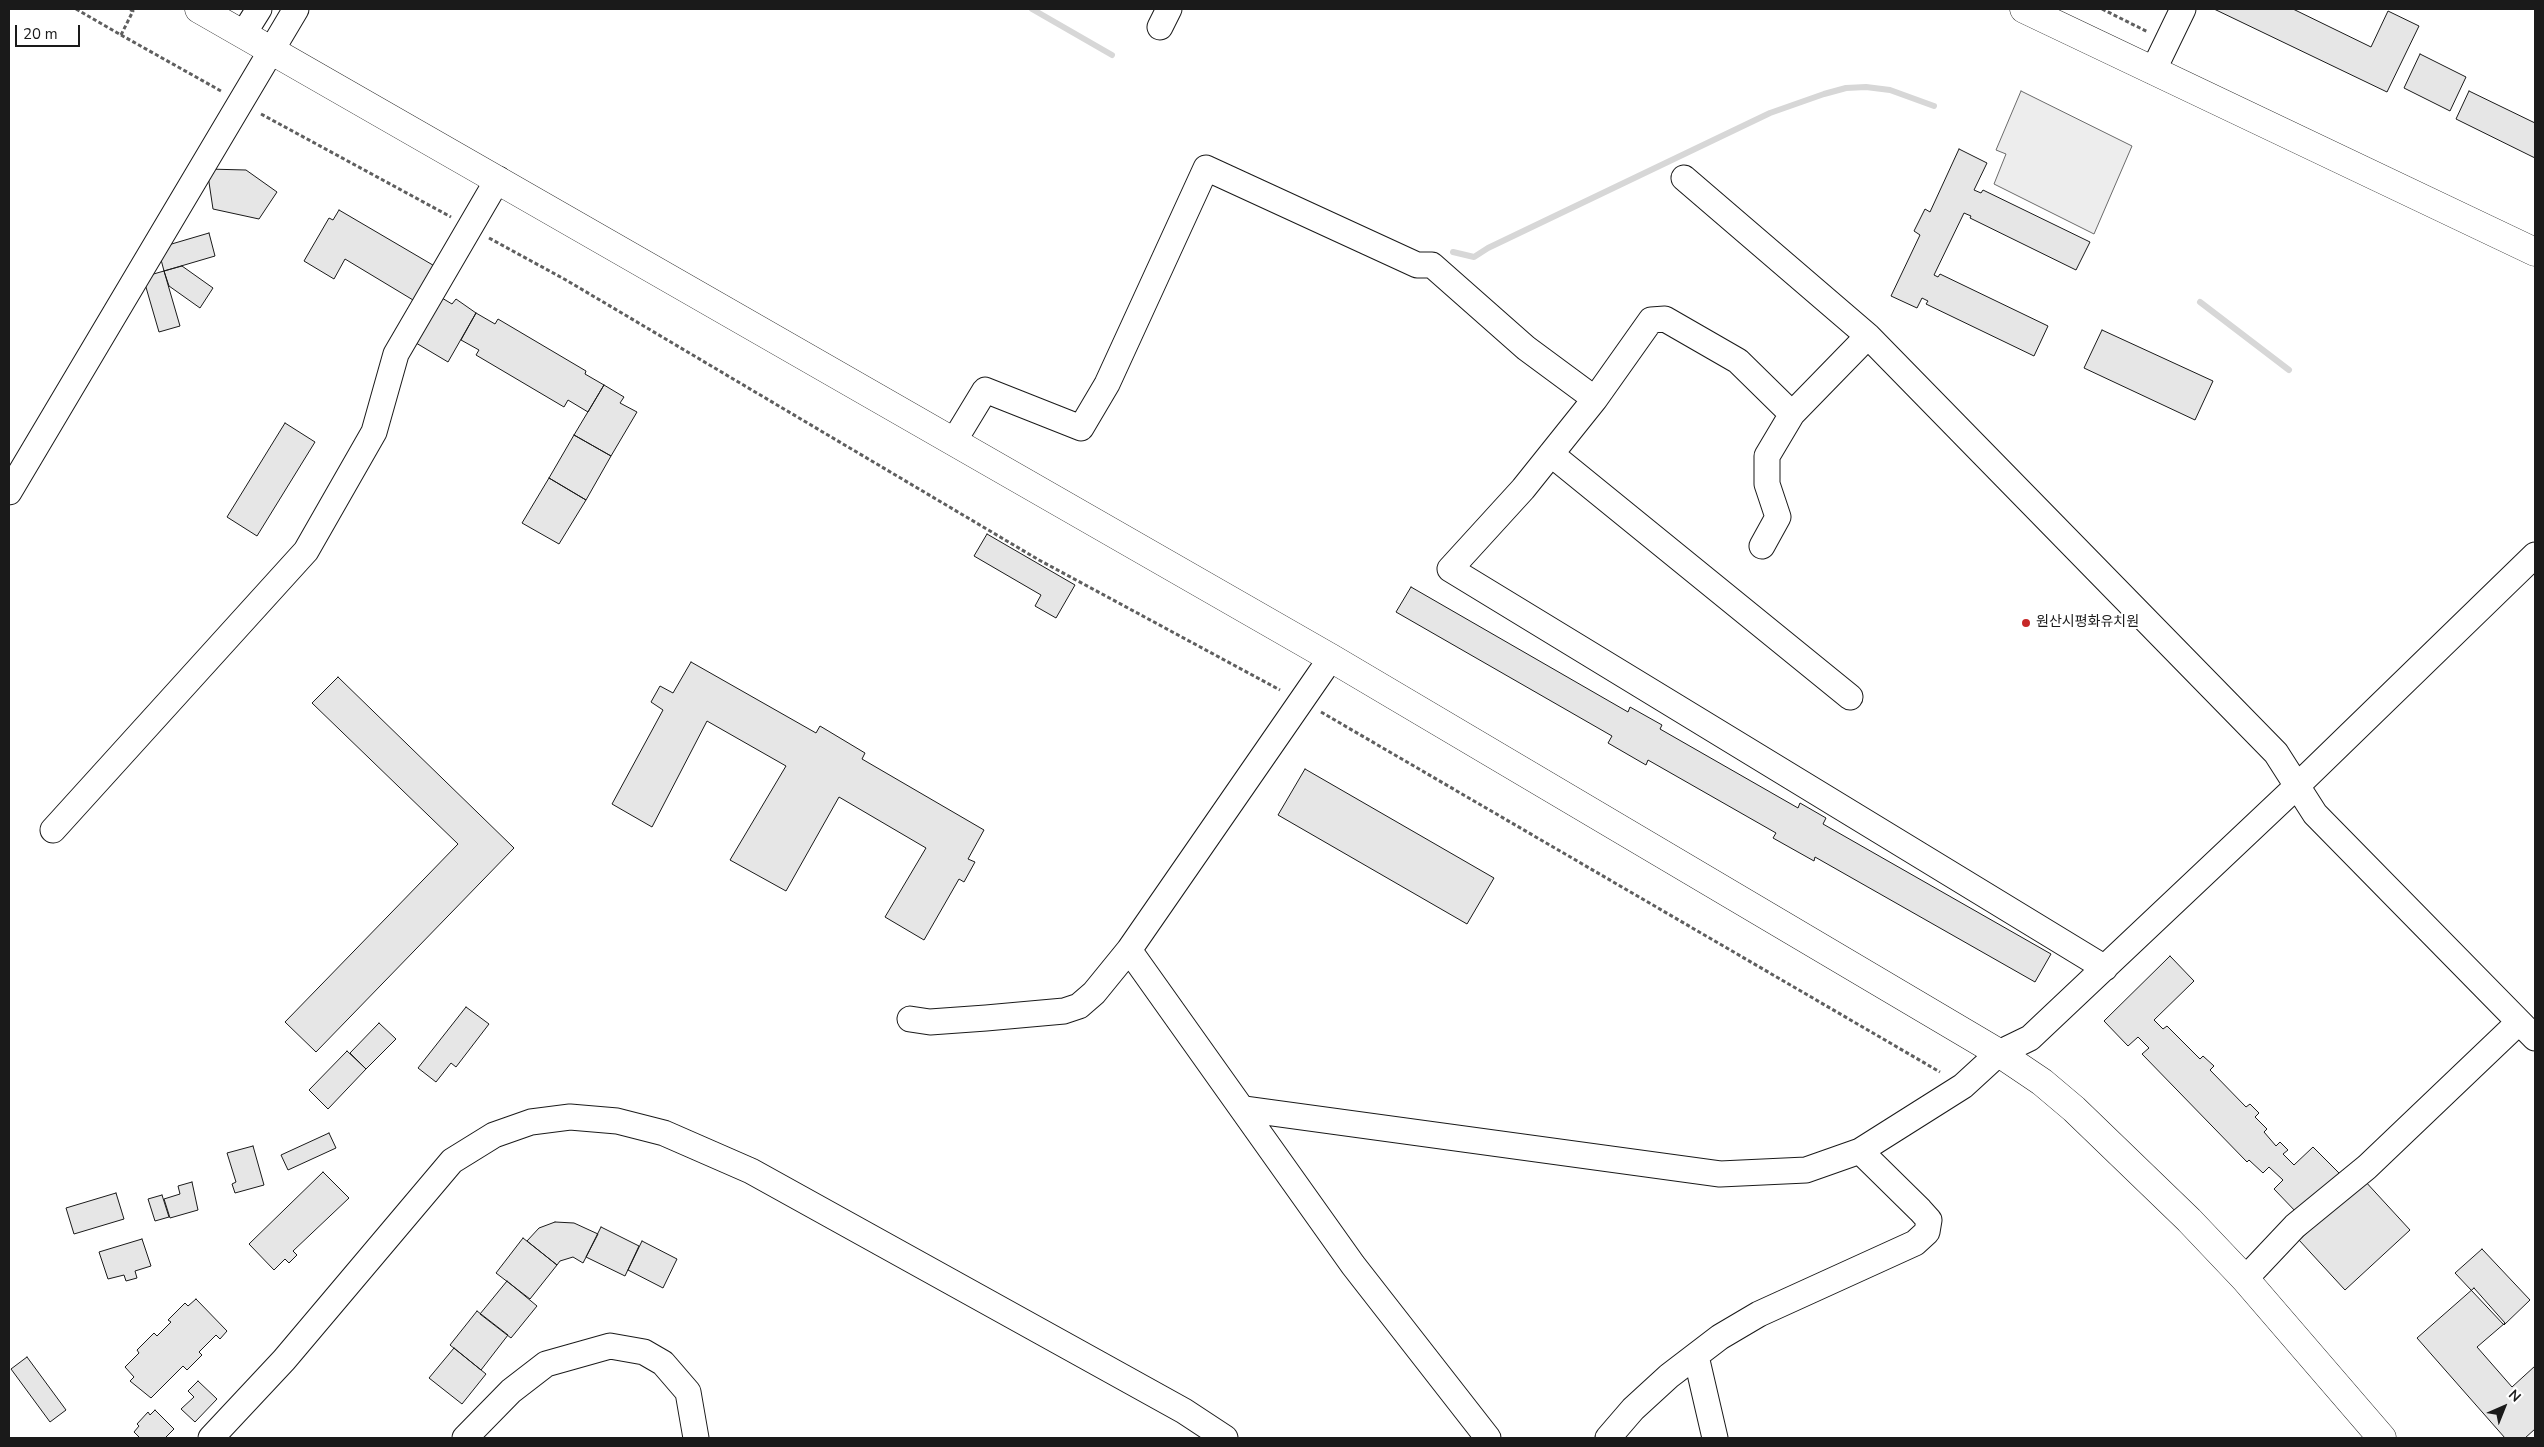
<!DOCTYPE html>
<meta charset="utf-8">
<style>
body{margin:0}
#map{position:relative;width:2544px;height:1447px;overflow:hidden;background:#fff;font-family:"Nunito Sans",sans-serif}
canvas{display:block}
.frame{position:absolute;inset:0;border:10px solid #1a1a1a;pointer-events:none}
.north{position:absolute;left:2479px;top:1382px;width:50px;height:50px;-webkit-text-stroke:4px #fff;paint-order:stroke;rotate:44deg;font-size:14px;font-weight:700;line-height:20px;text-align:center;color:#1a1a1a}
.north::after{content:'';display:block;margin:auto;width:18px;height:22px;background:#1a1a1a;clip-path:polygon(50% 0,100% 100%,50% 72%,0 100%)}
.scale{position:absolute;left:15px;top:25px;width:65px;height:22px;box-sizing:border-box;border:2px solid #1a1a1a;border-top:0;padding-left:6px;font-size:15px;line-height:18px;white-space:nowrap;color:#1a1a1a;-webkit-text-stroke:4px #fff;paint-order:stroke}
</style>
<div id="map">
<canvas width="2544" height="1447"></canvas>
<div class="frame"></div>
<div class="north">N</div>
<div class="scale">20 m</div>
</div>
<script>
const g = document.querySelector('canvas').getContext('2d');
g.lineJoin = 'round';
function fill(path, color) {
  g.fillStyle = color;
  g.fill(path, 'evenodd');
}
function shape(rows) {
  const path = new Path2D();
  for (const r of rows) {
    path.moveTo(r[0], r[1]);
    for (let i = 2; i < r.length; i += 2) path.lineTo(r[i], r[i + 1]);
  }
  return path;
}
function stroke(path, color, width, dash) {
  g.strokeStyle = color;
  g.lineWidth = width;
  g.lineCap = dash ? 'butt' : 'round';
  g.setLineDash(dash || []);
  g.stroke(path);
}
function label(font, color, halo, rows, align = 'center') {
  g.font = font + ' "Nunito Sans","Noto Sans KR",sans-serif';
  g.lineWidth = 4;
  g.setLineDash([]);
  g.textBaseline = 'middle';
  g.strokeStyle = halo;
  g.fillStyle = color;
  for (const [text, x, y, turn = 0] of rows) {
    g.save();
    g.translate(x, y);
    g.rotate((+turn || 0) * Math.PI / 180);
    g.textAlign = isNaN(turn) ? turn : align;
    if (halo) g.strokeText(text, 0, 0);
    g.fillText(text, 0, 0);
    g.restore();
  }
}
const built = shape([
 [2021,91,2132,146,2094,234,1994,184,2006,154,1996,150,2021,91]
]);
const stream = shape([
 [1032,9,1112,55],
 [1453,252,1474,257,1488,248,1770,113,1824,94,1846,88,1866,87,1890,90,1934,106],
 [2200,302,2289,370]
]);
const building = shape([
 [2214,9,2293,9,2371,47,2388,11,2419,26,2387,92,2214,9],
 [2420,54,2466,77,2450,111,2404,88,2420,54],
 [2469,91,2535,123,2535,158,2456,119,2469,91],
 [1959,149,1987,163,1974,190,1981,193,1983,190,2090,242,2076,270,1970,218,1971,216,1964,213,1934,275,1938,277,1940,274,2048,326,2034,356,1926,304,1928,301,1922,298,1917,308,1891,296,1920,235,1914,231,1925,209,1930,212,1959,149],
 [207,169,246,170,277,192,259,219,213,209,207,169],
 [339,210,443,271,423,306,345,259,334,279,304,261,329,218,333,220,339,210],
 [209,233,215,256,164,271,158,248,209,233],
 [182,266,213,288,200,308,169,286,164,271,182,266],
 [164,271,180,326,159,332,143,277,164,271],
 [437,295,452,304,456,299,476,313,448,362,411,340,437,295],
 [476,313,495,324,498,319,586,371,585,374,604,385,588,412,568,400,564,407,476,355,479,350,461,340,476,313],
 [2102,330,2213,381,2195,420,2084,368,2102,330],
 [604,385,624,397,620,403,637,412,611,456,574,435,604,385],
 [285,423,315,442,257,536,227,517,285,423],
 [574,435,611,456,586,500,549,478,574,435],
 [549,478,586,500,559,544,522,523,549,478],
 [987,534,1075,585,1056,618,1035,606,1041,595,974,556,987,534],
 [1411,587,1628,712,1630,707,1662,725,1660,729,1798,808,1800,803,1826,818,1823,824,2051,954,2035,982,1815,857,1814,861,1773,838,1776,833,1648,760,1646,765,1608,743,1612,736,1396,612,1411,587],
 [691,662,816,733,820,726,865,753,862,759,984,830,968,859,975,862,964,882,959,879,924,940,885,917,926,848,839,797,786,891,730,860,786,766,707,721,652,827,612,804,663,710,651,702,660,686,673,693,691,662],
 [338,677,514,848,316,1052,285,1022,458,844,312,703,338,677],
 [1305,769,1494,878,1467,924,1278,815,1305,769],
 [2170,956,2194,981,2154,1020,2163,1029,2167,1026,2200,1059,2203,1056,2214,1066,2210,1070,2246,1107,2250,1104,2259,1113,2255,1117,2267,1129,2264,1132,2276,1146,2280,1142,2288,1150,2283,1154,2294,1165,2313,1147,2339,1173,2298,1214,2274,1189,2283,1180,2269,1167,2263,1173,2249,1160,2247,1162,2142,1054,2149,1048,2138,1037,2128,1046,2104,1021,2170,956],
 [466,1007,489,1024,456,1067,451,1063,436,1082,418,1068,466,1007],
 [379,1023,396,1039,366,1069,350,1053,379,1023],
 [347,1051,366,1069,328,1109,309,1090,347,1051],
 [329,1133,336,1148,288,1170,281,1155,329,1133],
 [253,1146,264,1185,235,1193,232,1184,236,1182,227,1153,253,1146],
 [323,1172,349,1198,293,1251,297,1255,289,1263,285,1259,274,1270,249,1244,323,1172],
 [2364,1180,2410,1230,2345,1290,2299,1240,2364,1180],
 [192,1182,198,1210,170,1218,164,1199,180,1194,178,1186,192,1182],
 [116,1193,124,1219,74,1234,66,1208,116,1193],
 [162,1195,169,1217,155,1221,148,1199,162,1195],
 [555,1222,574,1223,598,1234,583,1263,573,1257,560,1261,557,1265,527,1241,539,1228,555,1222],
 [601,1227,639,1246,625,1276,586,1257,601,1227],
 [523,1238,557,1265,530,1299,496,1273,523,1238],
 [142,1239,151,1266,135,1271,137,1278,126,1281,124,1275,108,1279,99,1252,142,1239],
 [642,1241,677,1259,663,1288,628,1270,642,1241],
 [2482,1249,2530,1300,2504,1325,2455,1273,2482,1249],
 [507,1281,537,1306,511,1338,480,1314,507,1281],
 [2474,1288,2505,1323,2477,1347,2512,1387,2535,1366,2535,1429,2525,1438,2505,1438,2417,1338,2474,1288],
 [196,1299,227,1331,220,1339,216,1335,199,1352,202,1355,187,1370,183,1366,151,1398,130,1381,134,1377,125,1367,139,1353,137,1350,154,1333,157,1336,171,1322,168,1320,185,1303,188,1306,196,1299],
 [477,1311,508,1335,481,1370,450,1345,477,1311],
 [454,1348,486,1374,462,1404,429,1378,454,1348],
 [27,1357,66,1410,50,1422,11,1369,27,1357],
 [198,1381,217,1399,195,1422,181,1409,194,1397,188,1391,198,1381],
 [155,1410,174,1429,165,1438,140,1438,134,1432,139,1426,137,1424,148,1412,150,1415,155,1410]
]);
const path = shape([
 [76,9,121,35,133,11,129,9],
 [2102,9,2148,32],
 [121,35,221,91],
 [261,114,451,217],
 [489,238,566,280,1039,560,1280,690],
 [1321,712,1940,1072]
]);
const minor = shape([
 [1160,27,1169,9],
 [244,33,259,9],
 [2153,71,2183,9],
 [1684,178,1868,336,2276,753,2315,814,2535,1038],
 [1792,414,1738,361,1665,319,1651,320,1595,399,1523,489,1450,569,2105,968],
 [954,441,985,390,1081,428,1107,384,1206,168,1417,265,1432,265,1526,348,1595,399],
 [1551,454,1850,697],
 [9,492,296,9],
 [1762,546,1778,517,1767,484,1767,456,1792,414,1868,336],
 [1331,658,1129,950,1353,1265,1488,1438],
 [53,830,306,551,374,432,396,354,498,179],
 [910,1019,930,1022,986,1018,1064,1011,1079,1006,1094,993,1129,950],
 [1244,1109,1720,1174,1806,1170,1860,1151,1963,1086,1999,1053,2030,1038,2297,786,2535,555],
 [2245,1279,2295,1226,2367,1167,2519,1022],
 [1696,1356,1715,1438],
 [211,1438,284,1360,452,1161,494,1135,531,1122,570,1117,617,1121,664,1133,751,1171,1184,1411,1225,1438],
 [465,1438,511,1391,546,1364,610,1346,644,1352,663,1363,688,1392,696,1438],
 [1608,1438,1633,1409,1669,1376,1720,1337,1759,1314,1915,1243,1927,1232,1929,1220,1920,1210,1860,1151]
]);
const major = shape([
 [2024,9,2535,252]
]);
const highway = shape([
 [199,9,1331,658,1999,1053,2042,1082,2074,1109,2189,1220,2245,1279,2382,1438]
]);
const markers = [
 [2026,623,5,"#c62828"]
];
const poiNames = [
 ["원산시평화유치원",2036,623]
];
fill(built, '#ededed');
stroke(built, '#6a6a6a', 1);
stroke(stream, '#d7d7d7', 6);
fill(building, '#e6e6e6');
stroke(building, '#1a1a1a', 1);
stroke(minor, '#1a1a1a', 27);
stroke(major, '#1a1a1a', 29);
stroke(highway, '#1a1a1a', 29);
stroke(path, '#5f5f5f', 3, [4, 2.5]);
stroke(minor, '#fff', 25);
stroke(major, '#fff', 28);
stroke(highway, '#fff', 28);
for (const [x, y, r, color] of markers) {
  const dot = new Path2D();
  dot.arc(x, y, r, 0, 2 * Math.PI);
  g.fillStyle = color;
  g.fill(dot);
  stroke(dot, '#fff', 2);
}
label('14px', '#1a1a1a', '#fff', poiNames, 'left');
</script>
